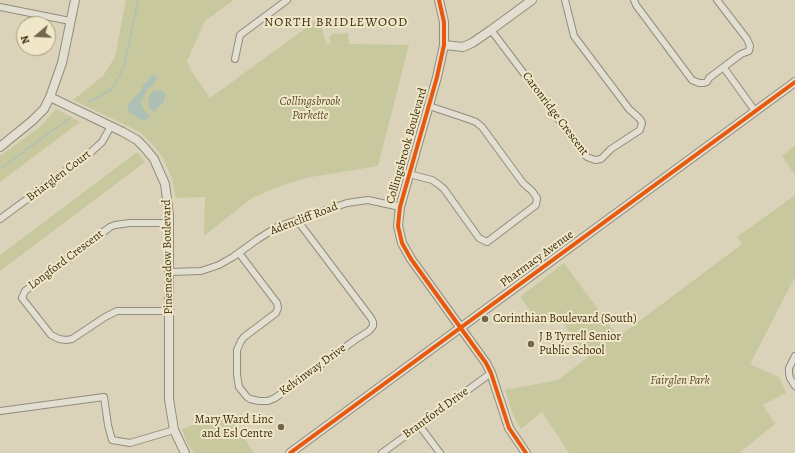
<!DOCTYPE html>
<style>
body{margin:0}
#map{position:relative;width:795px;height:453px;overflow:hidden;background:#dad3ba;font-family:Alegreya,serif}
canvas{display:block}
.north{position:absolute;left:16px;top:16px;width:40px;height:40px;box-sizing:border-box;background:#f0e7c9;border:1px solid #a99c7e;border-radius:50%;rotate:251deg;font-size:11px;font-weight:700;line-height:16px;text-align:center;color:#3f2b0e}
.north::after{content:'';display:block;margin:auto;width:14px;height:18px;background:#75664a;clip-path:polygon(50% 0,100% 100%,50% 72%,0 100%)}
</style>
<div id="map">
<canvas width="795" height="453"></canvas>
<div class="north">N</div>
</div>
<script>
const g = document.querySelector('canvas').getContext('2d');
g.lineJoin = 'round';
function fill(path, color) {
  g.fillStyle = color;
  g.fill(path, 'evenodd');
}
function shape(rows) {
  const path = new Path2D();
  for (const r of rows) {
    path.moveTo(r[0], r[1]);
    for (let i = 2; i < r.length; i += 2) path.lineTo(r[i], r[i + 1]);
  }
  return path;
}
function stroke(path, color, width, dash) {
  g.strokeStyle = color;
  g.lineWidth = width;
  g.lineCap = dash ? 'butt' : 'round';
  g.setLineDash(dash || []);
  g.stroke(path);
}
function label(font, color, halo, rows, align = 'center') {
  g.font = font + ' Alegreya,serif';
  g.lineWidth = 4;
  g.setLineDash([]);
  g.textBaseline = 'middle';
  g.strokeStyle = halo;
  g.fillStyle = color;
  for (const [text, x, y, turn = 0] of rows) {
    g.save();
    g.translate(x, y);
    g.rotate((+turn || 0) * Math.PI / 180);
    g.textAlign = isNaN(turn) ? turn : align;
    if (halo) g.strokeText(text, 0, 0);
    g.fillText(text, 0, 0);
    g.restore();
  }
}
const green = shape([
 [126,0,234,0,205,21,187,61,191,70,210,98,318,19,327,44,331,43,329,38,332,34,348,33,349,44,409,45,378,166,305,178,273,189,252,198,204,236,205,197,176,198,172,178,163,158,155,147,141,133,128,126,73,100,103,76,115,57],
 [56,109,80,122,0,182,0,156,40,127],
 [794,146,795,148,795,175,782,156],
 [137,152,145,162,0,271,0,255],
 [795,195,795,277,750,364,779,377,786,393,763,405,775,424,739,453,569,453,542,412,521,429,513,415,505,390,558,380,588,357,557,315,542,326,520,297,564,263,618,337,742,244,737,237],
 [228,414,254,453,194,453,187,443,182,429]
]);
const water = shape([
 [153,75,156,76,157,80,147,90,141,102,143,109,149,115,147,119,143,121,129,112,127,106,141,90,144,84,148,81,149,78],
 [159,90,163,91,166,95,164,97,164,101,155,111,152,111,148,106,149,96,153,91]
]);
const stream = shape([
 [89,102,112,89,124,67,138,0],
 [0,169,71,117]
]);
const minor = shape([
 [634,0,636,5,692,80,699,83,704,83,707,82,709,78,741,54,749,51,750,46,747,39,717,0],
 [0,7,70,21],
 [491,30,587,157,595,160,601,159,611,149,640,130,642,123,640,119,629,109,574,36,565,0],
 [235,59,240,35,287,0],
 [724,68,755,111],
 [409,174,432,180,438,184,444,189,479,238,487,242,536,205,537,198,532,191,523,183,482,127,476,122,468,119,429,106],
 [0,219,90,153,102,142,111,126],
 [169,223,130,223,115,225,110,227,25,291,22,298,51,335,59,339,66,340,72,339,105,317,117,311,169,311],
 [239,253,277,303,278,308,276,313,244,337,241,341,237,350,237,375,239,387,247,397,250,399,259,401,268,401,275,398,355,340,369,331,373,326,373,322,371,318,297,220],
 [169,272,201,271,219,265,233,257,258,239,277,227,347,203,368,200,400,207],
 [795,356,789,368,789,373,790,378,795,386],
 [0,411,104,397,108,425,112,440,130,443,174,430],
 [419,425,440,453],
 [382,453,491,373]
]);
const tertiary = shape([
 [439,0,444,22,444,45,437,77,400,207,398,226,402,243,411,259,486,363,491,373,509,428,526,453],
 [444,45,463,47,472,43,491,30,532,0],
 [50,97,123,132,137,140,144,147,154,159,165,184,169,215,169,399,174,430,185,453],
 [0,147,32,121,44,109,50,97,62,63,75,0],
 [290,453,795,82]
]);
const cycleway = shape([
 [439,0,444,22,444,45,437,77,400,207,398,226,402,243,411,259,486,363,491,373,509,428,526,453],
 [290,453,795,82]
]);
const markers = [
 [485,319,4,"#75664a"],
 [531,344,4,"#75664a"],
 [281,427,4,"#75664a"]
];
const parkNames = [
 ["Collingsbrook",310,102],
 ["Parkette",310,116],
 ["Fairglen Park",680,381]
];
const streetNames = [
 ["Caronridge Crescent",555,114,53],
 ["Collingsbrook Boulevard",407,146,-74],
 ["Briarglen Court",59,176,-37],
 ["Adencliff Road",304,219,-21],
 ["Pinemeadow Boulevard",168,257,-91],
 ["Pharmacy Avenue",537,259,-36],
 ["Longford Crescent",66,260,-37],
 ["Kelvinway Drive",313,370,-36],
 ["Brantford Drive",436,413,-36]
];
const poiNames = [
 ["Corinthian Boulevard (South)",493,319],
 ["J B Tyrrell Senior",539,337],
 ["Public School",539,351],
 ["Mary Ward Linc",273,420,"right"],
 ["and Esl Centre",273,434,"right"]
];
const neighbourhoodNames = [
 ["NORTH BRIDLEWOOD",336,23]
];
fill(green, '#c7c89e');
fill(water, '#aec0b6');
stroke(stream, '#aec0b6', 1.5);
stroke(minor, '#928c7b', 8);
stroke(tertiary, '#928c7b', 10);
stroke(minor, '#e2ded2', 6);
stroke(tertiary, '#e2ded2', 8);
stroke(cycleway, '#e8590c', 4);
for (const [x, y, r, color] of markers) {
  const dot = new Path2D();
  dot.arc(x, y, r, 0, 2 * Math.PI);
  g.fillStyle = color;
  g.fill(dot);
  stroke(dot, '#f0e7c9', 1.5);
}
label('italic 12px', '#574926', '#f0e7c9', parkNames);
label('12px', '#3f2b0e', '#f0e7c9', streetNames);
label('12px', '#3f2b0e', '#f0e7c9', poiNames, 'left');
g.letterSpacing = '1px';
label('13px', '#3f2b0e', '#f0e7c9', neighbourhoodNames);
g.letterSpacing = '0px';
</script>
